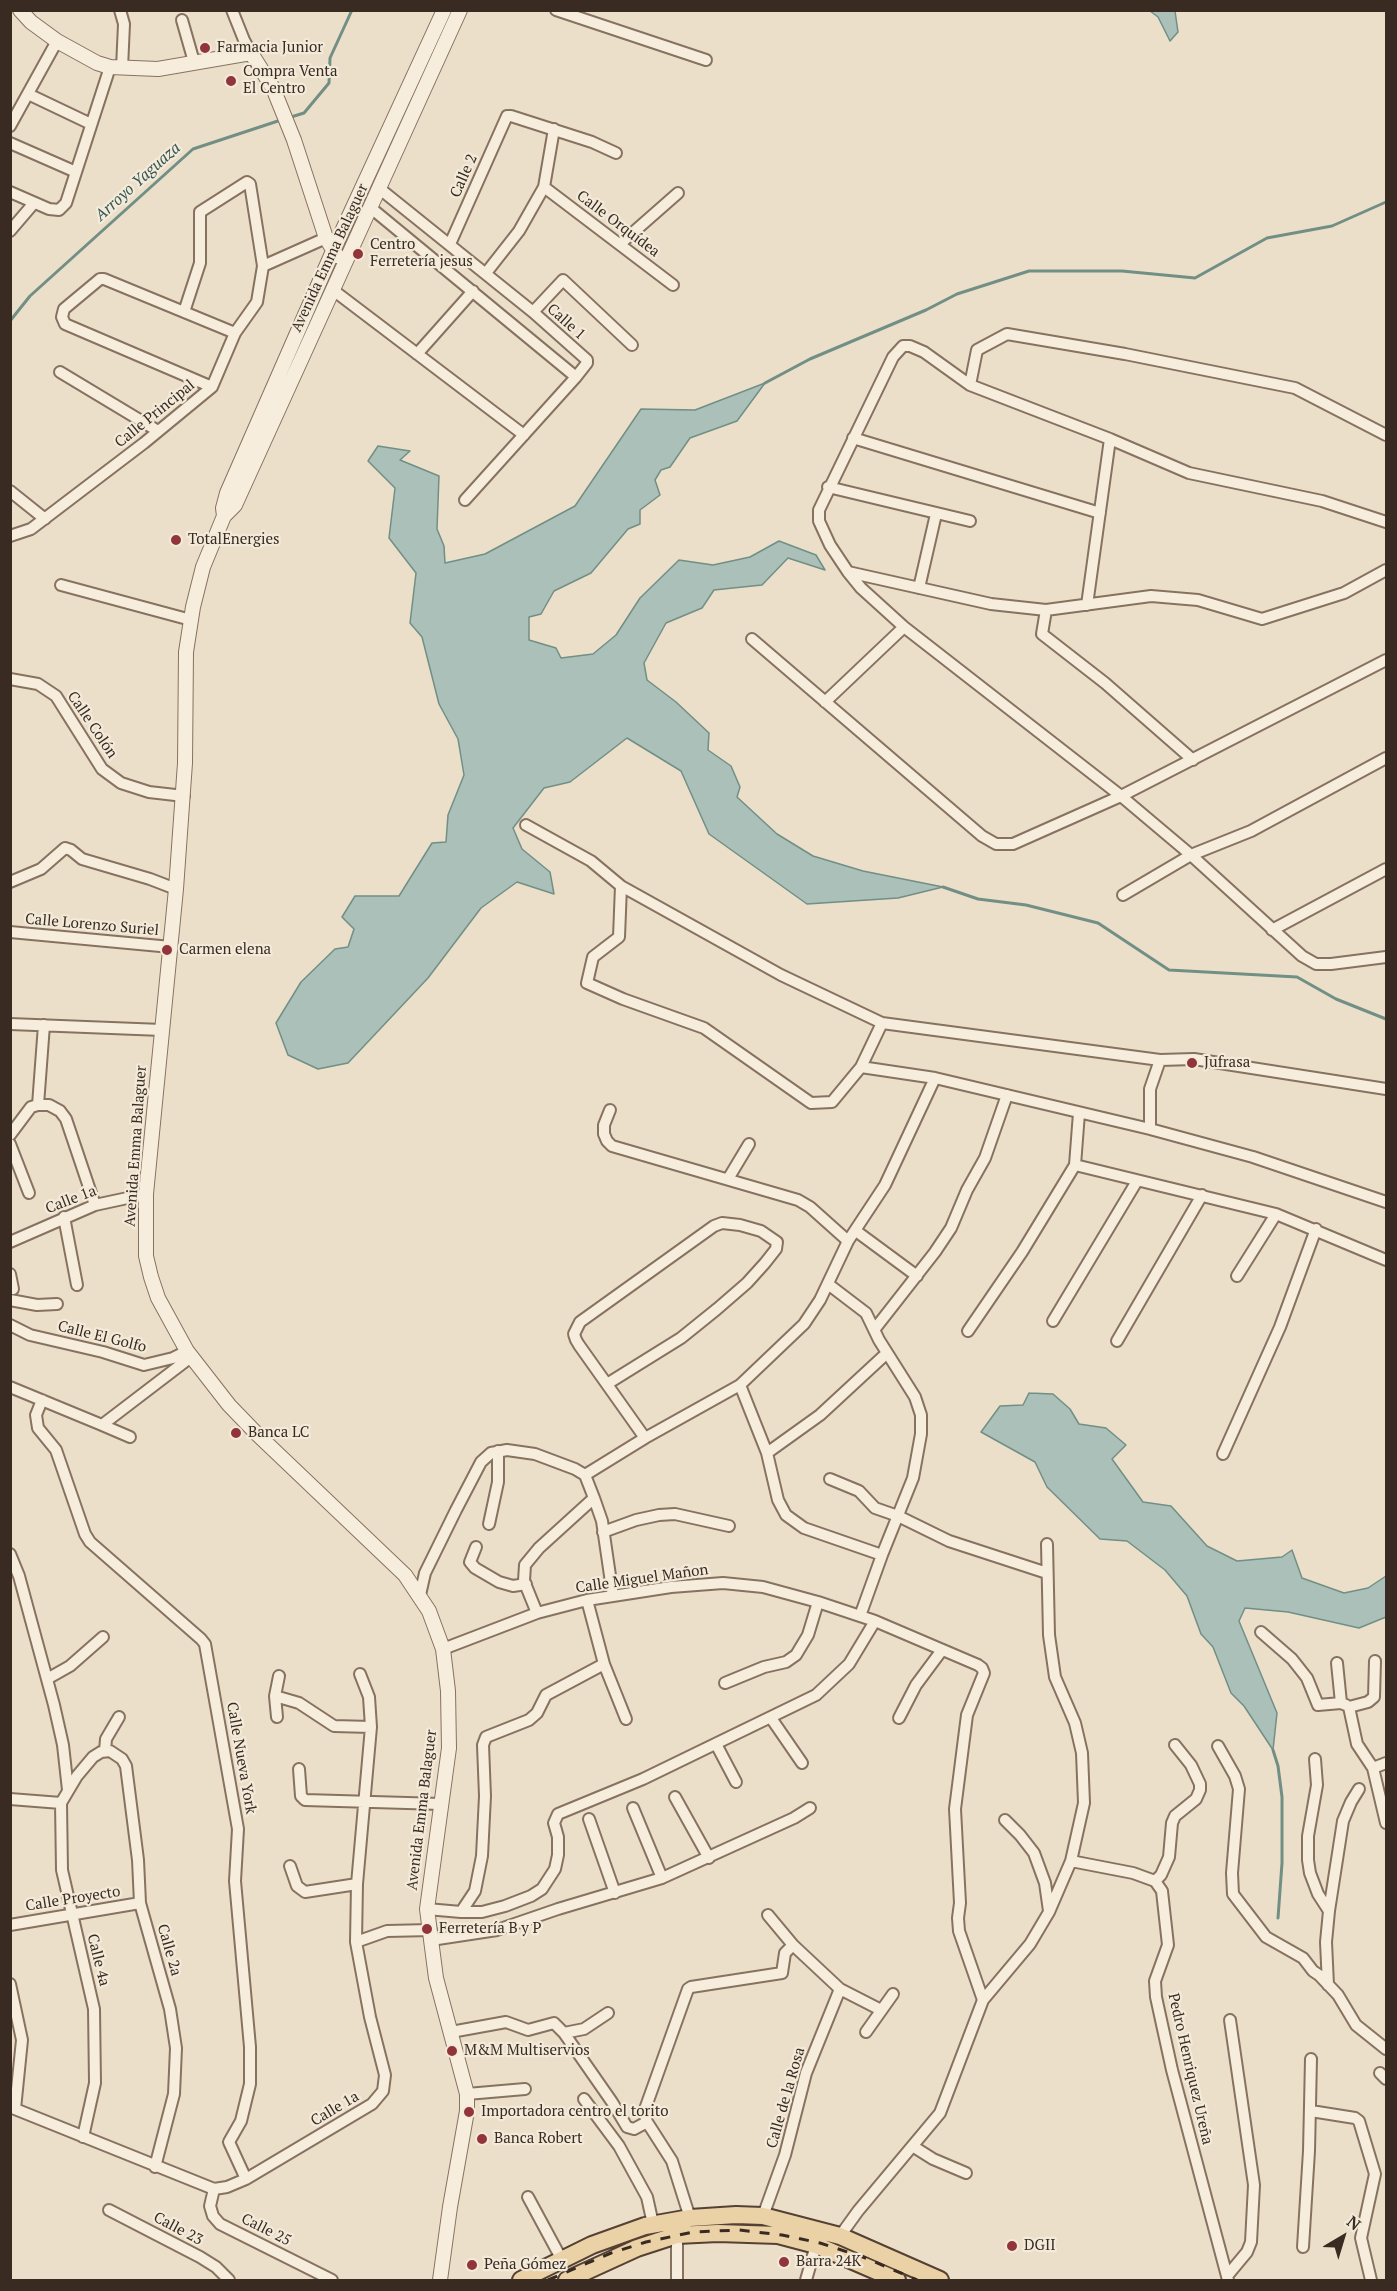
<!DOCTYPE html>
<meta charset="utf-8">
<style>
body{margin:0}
#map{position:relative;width:1397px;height:2291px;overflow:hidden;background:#ecdfca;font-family:"PT Serif",serif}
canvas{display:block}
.frame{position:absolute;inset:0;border:12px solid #392b22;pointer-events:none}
.north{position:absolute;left:1313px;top:2207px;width:60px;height:60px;-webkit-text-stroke:4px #f3ead9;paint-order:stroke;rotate:38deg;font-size:16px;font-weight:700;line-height:24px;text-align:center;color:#392b22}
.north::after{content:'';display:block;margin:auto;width:21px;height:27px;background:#392b22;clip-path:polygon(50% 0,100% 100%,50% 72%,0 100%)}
</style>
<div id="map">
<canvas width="1397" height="2291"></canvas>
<div class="frame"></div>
<div class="north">N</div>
</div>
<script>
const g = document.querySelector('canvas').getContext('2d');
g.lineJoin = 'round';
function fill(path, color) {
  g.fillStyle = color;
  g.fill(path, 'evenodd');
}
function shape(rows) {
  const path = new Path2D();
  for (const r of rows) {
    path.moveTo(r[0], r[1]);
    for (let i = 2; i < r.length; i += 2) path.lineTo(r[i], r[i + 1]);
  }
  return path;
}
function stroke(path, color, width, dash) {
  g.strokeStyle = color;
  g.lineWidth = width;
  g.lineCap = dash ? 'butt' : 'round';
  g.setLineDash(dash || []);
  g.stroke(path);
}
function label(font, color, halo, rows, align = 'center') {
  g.font = font + ' "PT Serif",serif';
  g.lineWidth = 4.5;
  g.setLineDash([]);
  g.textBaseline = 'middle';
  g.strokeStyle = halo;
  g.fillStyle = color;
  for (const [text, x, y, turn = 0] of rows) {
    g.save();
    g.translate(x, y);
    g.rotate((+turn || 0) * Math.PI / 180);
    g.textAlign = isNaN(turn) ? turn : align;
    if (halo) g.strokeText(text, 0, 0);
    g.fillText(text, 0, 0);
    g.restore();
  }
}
const water = shape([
 [1150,11,1175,11,1178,32,1170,41,1158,17,1150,11],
 [765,383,737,421,690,438,670,467,661,470,655,480,660,495,640,510,640,524,628,529,591,573,554,591,541,614,529,617,529,640,556,648,561,658,593,654,616,635,640,598,679,560,713,565,750,557,779,541,816,555,825,570,788,558,762,585,714,590,702,608,666,623,644,663,647,680,676,702,709,733,708,750,731,766,740,787,737,797,777,834,813,856,863,871,943,887,898,898,807,904,709,834,681,771,627,738,570,782,544,788,513,828,522,849,550,872,554,894,517,882,481,908,428,978,348,1063,318,1069,288,1055,276,1023,301,982,335,949,348,947,354,929,342,917,355,896,399,896,432,843,446,842,448,815,464,775,458,739,439,704,422,637,410,623,416,573,389,538,395,488,368,461,378,446,410,451,400,460,439,476,437,529,444,546,445,563,485,554,575,506,641,409,695,410,765,383],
 [1029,1393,1053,1394,1070,1409,1079,1424,1106,1428,1126,1445,1112,1459,1143,1502,1171,1506,1207,1546,1237,1561,1282,1557,1292,1550,1302,1578,1344,1593,1368,1588,1386,1576,1386,1617,1359,1628,1288,1612,1245,1608,1239,1621,1277,1713,1273,1750,1244,1706,1231,1693,1213,1647,1201,1634,1187,1596,1165,1570,1127,1541,1100,1539,1047,1487,1035,1462,981,1432,1000,1406,1023,1405,1029,1393]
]);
const stream = shape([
 [291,117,304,113,329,83,330,58,352,10],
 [10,321,30,296,193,149,281,120],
 [765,383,810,359,926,310,957,294,1029,271,1122,271,1195,278,1267,238,1332,226,1386,202],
 [943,887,978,899,1026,905,1098,923,1169,970,1297,977,1336,999,1386,1019],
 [1273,1750,1278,1766,1282,1797,1282,1863,1278,1918]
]);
const minor = shape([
 [120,10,124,24,122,68],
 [232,10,244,40,251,53],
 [556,10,706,60],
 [182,20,194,62],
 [28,94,91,124],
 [10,126,57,41],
 [10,143,76,172],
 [544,187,673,285],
 [380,189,533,312,587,360,587,363,576,377,465,500],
 [10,192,49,209,59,210,66,203,110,67],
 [371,208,576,377],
 [10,231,34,203],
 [450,244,507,116,511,116,592,142,616,153],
 [620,244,678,193],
 [486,273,519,231,544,187,554,129],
 [333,290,524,435],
 [184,312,200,263,200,212,247,182,250,184,263,266],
 [533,312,563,280,632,345],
 [417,354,473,291],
 [60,372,158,431],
 [970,385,977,350,1007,334,1125,354,1295,388,1386,435],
 [212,387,65,324,62,317,64,309,100,279,104,279,235,333],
 [853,438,1100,513],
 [828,487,970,521],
 [10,491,45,519],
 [1386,522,1322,501,1189,473,1110,439,970,385,924,352,910,346,903,346,893,357,819,510,819,521,830,545,848,572,861,588,904,627,1121,796,1191,855,1302,956,1316,964,1331,964,1386,957],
 [10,536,31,529,144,443,212,387,235,333,257,302,263,266,326,238],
 [848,572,991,604,1046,610,1151,596,1198,600,1262,619,1344,593,1386,570],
 [61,585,191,620],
 [919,588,936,514],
 [1087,605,1110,439],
 [1046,610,1042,634,1105,683,1193,760],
 [752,639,982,836,996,844,1013,844,1121,796,1386,660],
 [10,679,38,684,56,696,102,769,121,783,149,792,184,796],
 [825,702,904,627],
 [526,825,591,861,621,886,781,975,882,1023,861,1067,832,1102,811,1103,704,1028,623,999,587,983,593,957,619,937,621,886],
 [10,882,41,869,65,848,71,850,82,859,150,879,176,889],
 [1123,895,1191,855,1251,831,1386,758],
 [1272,930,1386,869],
 [10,932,171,947],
 [882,1023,1160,1060],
 [10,1024,162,1030],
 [861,1067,935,1078,1150,1129,1253,1157,1386,1202],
 [38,1105,44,1025],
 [610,1110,604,1125,604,1134,607,1141,612,1146,798,1200,810,1207,848,1241],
 [1079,1113,1075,1165,1276,1214,1386,1260],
 [1150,1129,1150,1089,1160,1060,1194,1059,1386,1089],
 [10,1135,31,1107,38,1105,49,1105,60,1111,66,1119,95,1205],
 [10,1144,29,1193],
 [728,1179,749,1144],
 [64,1217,77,1285],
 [856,1231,917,1276],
 [10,1242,95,1205,146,1194],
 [10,1274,13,1289],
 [1237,1276,1276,1214],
 [828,1284,866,1313,879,1340,915,1397,921,1415,921,1434,913,1478,882,1555,860,1616],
 [10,1300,37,1305,57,1304],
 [1053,1321,1137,1181],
 [10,1325,30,1335,103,1352,144,1365,173,1358,187,1351],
 [874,1330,935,1252,951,1228,967,1190,985,1158,1007,1095],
 [968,1331,1022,1252,1075,1165],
 [1117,1341,1202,1195],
 [607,1384,681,1338,717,1309,747,1283,765,1263,776,1249,777,1242,761,1231,740,1225,722,1223,714,1226,580,1322,574,1334,576,1340,579,1345,645,1438],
 [740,1385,767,1453,778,1500,786,1515,804,1528,882,1555],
 [10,1387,102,1425,191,1357],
 [42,1400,36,1415,38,1428,56,1450,85,1534,90,1542,201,1639,205,1644,238,1829,235,1881,250,2047,250,2084,241,2121,229,2142,246,2179],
 [102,1425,130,1437],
 [767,1453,820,1415,887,1353],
 [1223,1454,1280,1327,1316,1229],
 [585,1475,645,1438,740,1385,804,1324,820,1300,848,1241,885,1185,935,1078],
 [830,1479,859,1491,875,1508,898,1516,949,1541,1047,1573],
 [489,1524,498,1482,498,1451],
 [603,1532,636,1520,659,1515,675,1514,729,1526],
 [476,1547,470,1562,475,1568,499,1582,513,1586,526,1584],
 [10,1554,19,1576,54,1705,63,1745,68,1790],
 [420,1595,425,1573,456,1510,481,1462,491,1453,507,1450,535,1454,575,1469,585,1475,594,1498],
 [587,1600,604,1664,626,1719],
 [537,1613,524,1581,525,1565,539,1548,594,1498,602,1521,613,1596],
 [1261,1632,1292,1659,1307,1678,1318,1705,1341,1703],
 [443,1649,537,1613,587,1600,671,1587,723,1583,763,1587,818,1602,875,1621,978,1665,982,1668,984,1673,967,1715,955,1809,960,1903,958,1918,959,1931,983,2000],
 [1337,1663,1341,1703,1346,1705],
 [47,1679,70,1666,103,1637],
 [725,1683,764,1667,786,1662,796,1655,808,1635,818,1602],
 [275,1696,299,1703,334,1726,371,1727],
 [277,1717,275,1696,279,1676],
 [771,1718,802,1763],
 [899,1718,916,1685,942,1650],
 [716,1744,736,1782],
 [1218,1746,1235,1776,1239,1789,1232,1873,1233,1894,1266,1937,1303,1958,1313,1971,1319,1975,1338,1995,1356,2025,1386,2049],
 [105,1751,106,1739,119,1717],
 [1315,1759,1317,1785,1308,1836,1308,1860,1310,1873,1318,1894,1329,1911,1326,1942,1328,1985],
 [1386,1763,1373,1768,1386,1823],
 [1373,1768,1357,1744,1349,1707,1368,1702,1374,1697,1375,1661],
 [299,1769,301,1796,305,1800,441,1804],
 [675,1797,709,1858],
 [10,1799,61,1803],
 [633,1808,662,1878],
 [589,1819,615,1893],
 [1005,1820,1020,1835,1034,1853,1045,1883,1049,1911],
 [1071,1861,1133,1873,1155,1881,1162,1891,1168,1945,1155,1981,1156,1997,1172,2070,1228,2280],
 [290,1866,297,1886,305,1892,357,1884],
 [1155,1881,1161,1875,1169,1857,1172,1823,1175,1816,1196,1799,1200,1790,1200,1784,1191,1765,1175,1745],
 [427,1909,461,1912,482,1912,505,1906,531,1896,542,1889,555,1869,558,1855,558,1837,554,1823,558,1814,643,1779,816,1695,849,1664,875,1621],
 [1329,1911,1343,1821,1351,1802,1359,1789],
 [461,1912,475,1891,482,1856,485,1796,483,1745,486,1737,529,1720,537,1713,546,1695,604,1664],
 [768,1915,793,1945,840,1989,881,2010],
 [10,1925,140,1903],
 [431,1940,497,1930,558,1909,662,1878,794,1818,810,1808],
 [356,1942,387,1931,431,1930],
 [10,1984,22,2040,15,2109],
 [451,2032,506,2022,528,2030,554,2023,564,2033,612,2102,627,2127,634,2129,647,2122],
 [866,2032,893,1994],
 [564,2033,584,2029,608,2013],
 [1380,2073,1386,2079],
 [467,2094,525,2089],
 [584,2099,619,2146,636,2177,647,2197,653,2224],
 [10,2107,214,2189,227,2187,246,2179,372,2104,383,2091,385,2075,370,2017,356,1942,357,1884,371,1727,369,1697,360,1674],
 [1311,2111,1355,2118,1359,2121,1375,2174,1361,2238,1371,2280],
 [83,2137,95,2083,94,2009,62,1870,61,1803,77,1776,93,1757,101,1752,110,1751,122,1759,126,1766,138,1860,140,1903,170,2009,176,2048,174,2094,155,2167],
 [914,2147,933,2159,966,2173],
 [214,2189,210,2206,213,2216,220,2224,332,2280],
 [528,2197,562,2260],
 [109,2210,200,2257,216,2267,229,2280],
 [763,2216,785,2155,806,2073,840,1989],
 [690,2218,672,2161,647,2122,644,2112,688,1989,691,1987,782,1973,785,1953,793,1945],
 [677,2235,677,2280],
 [840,2236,858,2211,940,2113,983,2000,1030,1944,1049,1912,1071,1861,1084,1803,1082,1753,1075,1723,1055,1677,1049,1635,1047,1544],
 [1303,2247,1309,2151,1311,2059],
 [1227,2276,1247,2252,1251,2242,1254,2185,1230,2020],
 [806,2280,816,2245]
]);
const tertiary = shape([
 [20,10,31,22,57,41,97,63,110,67,158,69,251,53,273,88,294,140,326,238,337,256],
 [224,516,235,505,460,10],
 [440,2280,450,2207,467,2111,467,2094,436,1978,427,1909,449,1748,448,1691,443,1649,429,1611,405,1575,257,1434,229,1405,187,1351,158,1298,151,1277,146,1256,146,1194,176,889,185,763,186,652,193,607,203,567,224,516,223,508,227,493,333,251,444,10]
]);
const primary = shape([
 [521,2280,592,2245,645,2226,690,2218,736,2215,763,2216,840,2236,940,2280],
 [567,2280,637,2248,677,2235,718,2233,778,2235,816,2245,897,2280]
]);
const rail = shape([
 [548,2280,611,2253,646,2242,693,2232,739,2230,782,2235,820,2243,863,2257,917,2280]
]);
const markers = [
 [205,48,6,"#91353b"],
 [231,81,6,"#91353b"],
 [358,254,6,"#91353b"],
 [176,540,6,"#91353b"],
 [167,950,6,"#91353b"],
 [1192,1063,6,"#91353b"],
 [236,1433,6,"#91353b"],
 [427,1929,6,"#91353b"],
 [452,2051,6,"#91353b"],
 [469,2112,6,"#91353b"],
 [482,2139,6,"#91353b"],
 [1012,2246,6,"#91353b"],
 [784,2262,6,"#91353b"],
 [472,2265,6,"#91353b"]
];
const poiNames = [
 ["Farmacia Junior",217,48],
 ["Compra Venta",243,72],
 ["El Centro",243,89],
 ["Centro",370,245],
 ["Ferretería jesus",370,262],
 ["TotalEnergies",188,540],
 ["Carmen elena",179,950],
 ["Jufrasa",1204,1063],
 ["Banca LC",248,1433],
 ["Ferretería B y P",439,1929],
 ["M&M Multiservios",464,2051],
 ["Importadora centro el torito",481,2112],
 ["Banca Robert",494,2139],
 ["DGII",1024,2246],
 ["Barra 24K",796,2262],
 ["Peña Gómez",484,2265]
];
const streetNames = [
 ["Calle 2",464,176,-66],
 ["Calle Orquídea",618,224,37],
 ["Avenida Emma Balaguer",330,258,-65],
 ["Calle 1",566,322,42],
 ["Calle Principal",155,414,-39],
 ["Calle Colón",92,725,56],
 ["Calle Lorenzo Suriel",92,925,5],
 ["Avenida Emma Balaguer",136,1146,-86],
 ["Calle 1a",71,1200,-21],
 ["Calle El Golfo",102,1337,14],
 ["Calle Miguel Mañon",642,1579,-8],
 ["Calle Nueva York",241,1758,80],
 ["Avenida Emma Balaguer",422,1810,-83],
 ["Calle Proyecto",73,1899,-9],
 ["Calle 2a",169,1950,74],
 ["Calle 4a",98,1960,76],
 ["Pedro Henriquez Ureña",1190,2069,77],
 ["Calle de la Rosa",786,2098,-74],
 ["Calle 1a",335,2109,-31],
 ["Calle 23",178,2229,28],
 ["Calle 25",266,2230,27]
];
const waterNames = [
 ["Arroyo Yaguaza",138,182,-42]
];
fill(water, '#aac0b8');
stroke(water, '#718f85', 1.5);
stroke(stream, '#718f85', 3);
stroke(minor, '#877260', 14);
stroke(tertiary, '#877260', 16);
stroke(primary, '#554133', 20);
stroke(minor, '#f7eddd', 10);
stroke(tertiary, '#f7eddd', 14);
stroke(primary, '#ebd1a6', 16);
stroke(rail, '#392b22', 3, [10, 10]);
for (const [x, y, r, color] of markers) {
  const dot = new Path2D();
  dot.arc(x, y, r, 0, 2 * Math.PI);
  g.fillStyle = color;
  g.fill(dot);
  stroke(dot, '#f3ead9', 2);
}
label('15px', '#392b22', '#f3ead9', poiNames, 'left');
label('15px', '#392b22', '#f3ead9', streetNames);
label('italic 16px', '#335752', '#f3ead9', waterNames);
</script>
